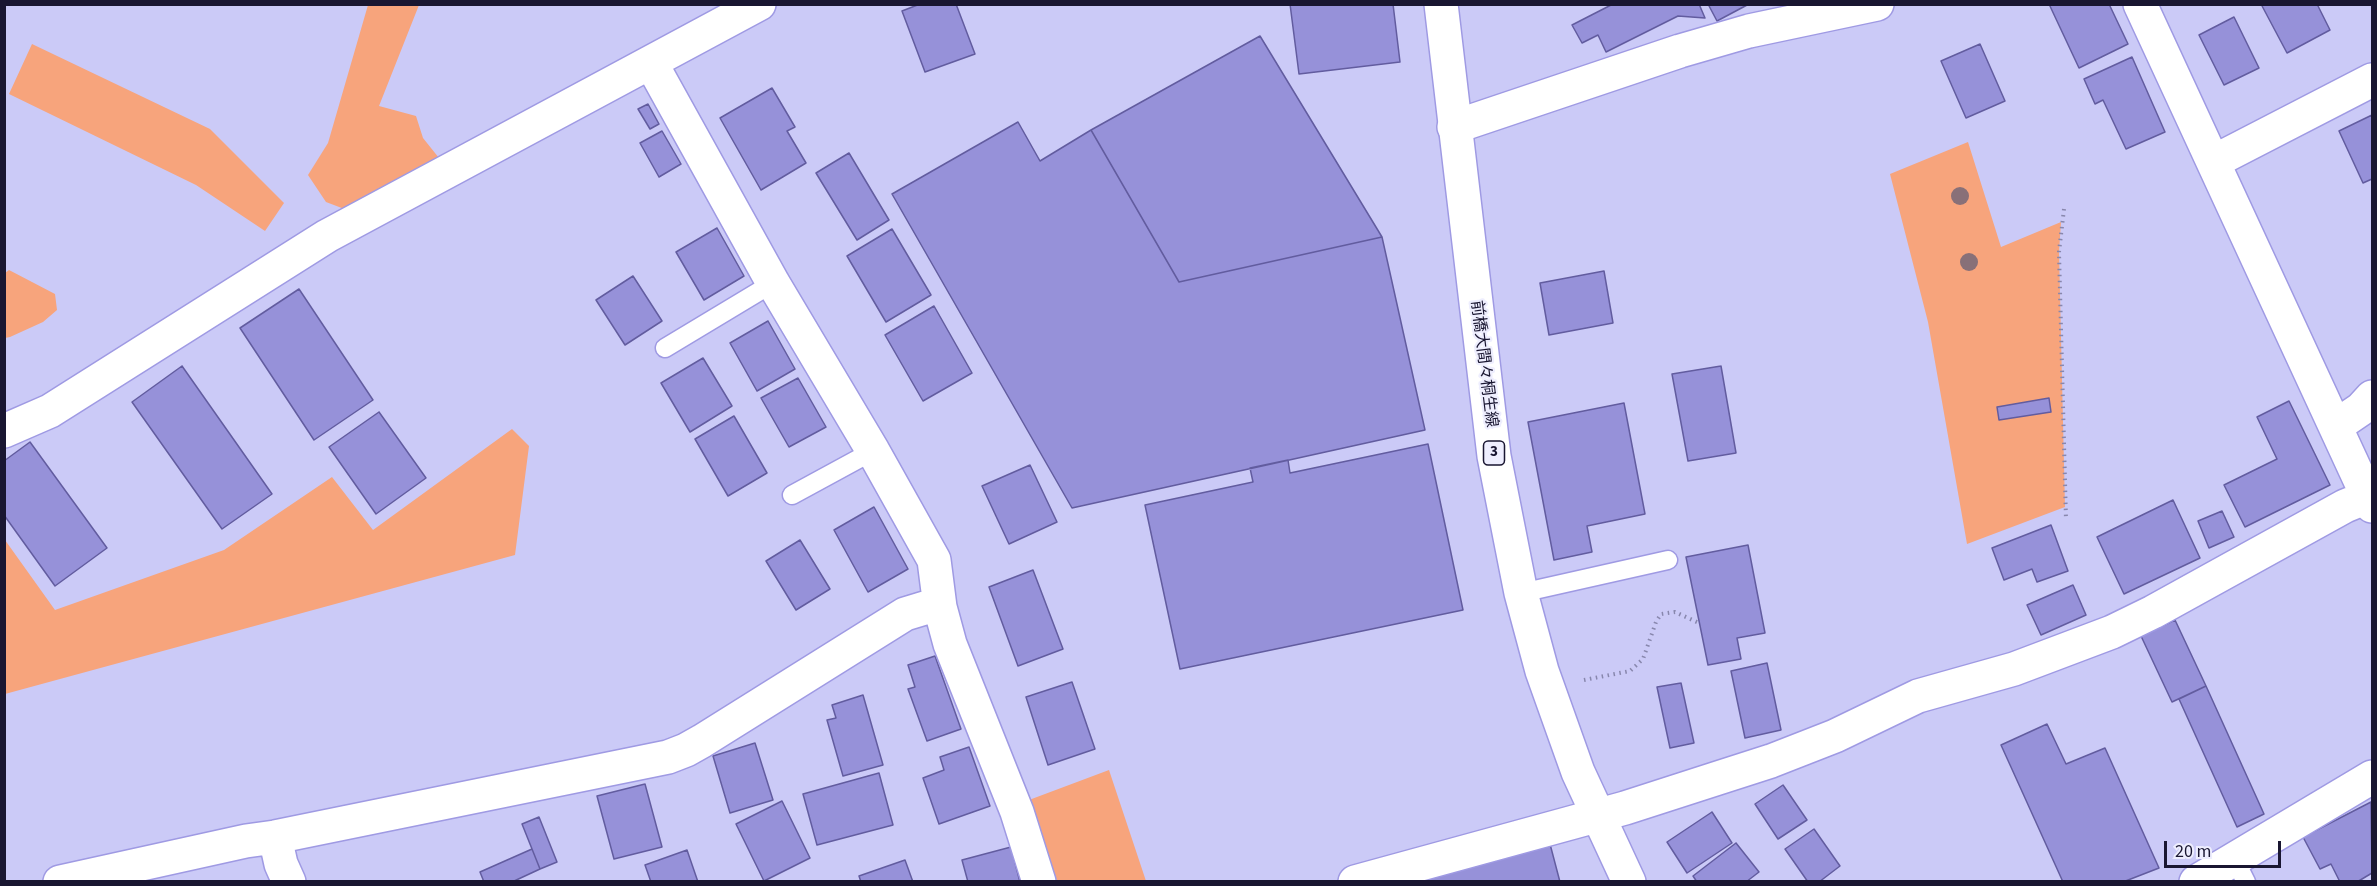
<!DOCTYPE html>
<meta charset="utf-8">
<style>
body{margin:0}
#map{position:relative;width:2377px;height:886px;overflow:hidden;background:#cbcaf7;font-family:"Source Sans 3",sans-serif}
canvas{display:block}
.frame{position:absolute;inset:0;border:6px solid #191631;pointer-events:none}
.scale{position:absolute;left:2164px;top:841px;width:117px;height:27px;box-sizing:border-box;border:3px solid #191631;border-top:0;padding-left:8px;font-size:18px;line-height:21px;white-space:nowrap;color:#191631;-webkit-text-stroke:4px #eeeefe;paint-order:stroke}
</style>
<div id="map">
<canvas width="2377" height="886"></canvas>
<div class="frame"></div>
<div class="scale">20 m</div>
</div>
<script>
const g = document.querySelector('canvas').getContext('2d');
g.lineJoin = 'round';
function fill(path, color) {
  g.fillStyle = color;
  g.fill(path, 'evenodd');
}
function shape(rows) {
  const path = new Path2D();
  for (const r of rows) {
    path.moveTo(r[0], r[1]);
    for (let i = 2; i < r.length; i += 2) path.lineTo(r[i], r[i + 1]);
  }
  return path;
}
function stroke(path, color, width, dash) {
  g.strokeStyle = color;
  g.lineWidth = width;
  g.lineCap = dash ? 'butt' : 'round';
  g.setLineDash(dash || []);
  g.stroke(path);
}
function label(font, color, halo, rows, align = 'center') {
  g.font = font + ' "Source Sans 3","Noto Sans JP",sans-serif';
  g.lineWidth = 4.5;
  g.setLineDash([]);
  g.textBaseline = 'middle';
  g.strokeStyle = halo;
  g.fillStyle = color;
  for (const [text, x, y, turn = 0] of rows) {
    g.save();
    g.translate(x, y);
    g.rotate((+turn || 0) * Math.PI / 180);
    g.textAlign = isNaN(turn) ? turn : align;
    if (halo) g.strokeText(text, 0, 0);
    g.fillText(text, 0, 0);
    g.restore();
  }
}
const green = shape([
 [368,5,419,5,379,106,416,116,423,138,439,158,347,210,326,202,308,175,328,143],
 [32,44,210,129,284,203,265,231,196,185,9,94],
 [1968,142,2001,247,2061,222,2059,252,2065,507,1967,544,1928,322,1890,174],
 [9,270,55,294,57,310,43,322,10,337,5,338,5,273],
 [512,429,529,446,515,555,5,694,5,540,55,610,224,550,332,477,373,530],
 [1109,770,1146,881,1057,881,1029,800]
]);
const building = shape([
 [920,4,956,4,975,54,925,72,902,11,920,4],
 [1290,4,1393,4,1400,62,1299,74,1290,4],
 [1613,4,1699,4,1705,18,1678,16,1606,52,1598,35,1582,43,1572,25,1613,4],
 [1708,4,1749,4,1717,21,1708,4],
 [2049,4,2109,4,2128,44,2079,68,2049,4],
 [2261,4,2317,4,2330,30,2287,53,2261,4],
 [2234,17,2259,68,2224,85,2199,35,2234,17],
 [1260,36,1382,237,1179,282,1091,130,1260,36],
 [1980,44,2005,101,1966,118,1941,61,1980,44],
 [2132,57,2165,132,2126,149,2103,100,2095,104,2084,79,2132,57],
 [772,88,795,127,787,131,806,163,761,190,720,118,772,88],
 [648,104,659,124,650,129,638,109,648,104],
 [2372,115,2372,179,2363,183,2339,131,2372,115],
 [1018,122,1040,161,1091,130,1179,282,1382,237,1425,430,1072,508,892,194,1018,122],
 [662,131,681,164,659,177,640,143,662,131],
 [849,153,889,220,857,240,816,173,849,153],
 [717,228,744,276,704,300,676,252,717,228],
 [892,229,931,295,886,322,847,256,892,229],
 [1604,271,1613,323,1549,335,1540,283,1604,271],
 [633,276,662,321,625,345,596,300,633,276],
 [299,289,373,400,314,440,240,328,299,289],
 [934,306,972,373,923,401,885,335,934,306],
 [768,321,795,369,757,391,730,343,768,321],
 [703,358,732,406,690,432,661,383,703,358],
 [182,366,272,494,222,529,132,402,182,366],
 [1721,366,1736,453,1688,461,1672,374,1721,366],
 [798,378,826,427,789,447,761,398,798,378],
 [2049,398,2051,412,1999,420,1997,407,2049,398],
 [2289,401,2330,485,2245,527,2224,485,2277,459,2257,417,2289,401],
 [1624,403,1645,514,1587,526,1592,552,1554,560,1528,422,1624,403],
 [379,412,426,478,376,514,329,447,379,412],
 [734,416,767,473,728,496,695,439,734,416],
 [30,442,107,548,55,586,4,515,4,461,30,442],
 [1428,444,1463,610,1180,669,1145,505,1253,482,1250,468,1288,460,1290,473,1428,444],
 [1030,465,1057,522,1009,544,982,486,1030,465],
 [2173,500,2200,558,2124,594,2097,537,2173,500],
 [874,507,908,569,868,592,834,530,874,507],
 [2222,511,2234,537,2209,548,2198,521,2222,511],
 [2051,525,2068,571,2037,582,2032,569,2004,580,1992,548,2051,525],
 [800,540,830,589,796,610,766,561,800,540],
 [1748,545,1765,633,1737,638,1741,659,1708,665,1686,557,1748,545],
 [1033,570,1063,649,1018,666,989,587,1033,570],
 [2073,585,2086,615,2041,635,2027,605,2073,585],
 [2175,620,2206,686,2172,702,2141,636,2175,620],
 [935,656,961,729,927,741,908,689,915,687,908,665,935,656],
 [1767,663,1781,730,1745,738,1731,671,1767,663],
 [1072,682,1095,749,1048,765,1026,697,1072,682],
 [1681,683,1694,743,1670,748,1657,687,1681,683],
 [2206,686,2264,814,2237,827,2179,699,2206,686],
 [863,695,883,765,843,776,827,720,836,718,832,705,863,695],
 [2047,724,2066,764,2105,748,2159,868,2123,882,2063,882,2001,745,2047,724],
 [755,743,773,800,730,813,713,756,755,743],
 [969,747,990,806,939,824,923,778,944,770,940,757,969,747],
 [879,773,893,825,817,845,803,794,879,773],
 [645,784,662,847,614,859,597,796,645,784],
 [1783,785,1807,820,1778,839,1755,804,1783,785],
 [782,801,810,858,764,881,736,824,782,801],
 [2371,802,2372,873,2357,882,2340,882,2331,864,2320,869,2303,837,2371,802],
 [1712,812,1732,843,1687,873,1667,842,1712,812],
 [539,817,557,862,540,869,522,824,539,817],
 [1814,829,1840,866,1819,882,1808,882,1785,849,1814,829],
 [1736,843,1759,872,1746,882,1697,882,1693,876,1736,843],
 [1550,844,1560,882,1416,882,1550,844],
 [1011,847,1020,882,968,882,962,860,1011,847],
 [532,849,540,869,512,882,484,882,480,872,532,849],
 [687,850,698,882,651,882,645,865,687,850],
 [905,860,913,882,861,882,859,876,905,860]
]);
const path = shape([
 [2064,209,2059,252,2066,520],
 [1584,680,1630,671,1643,659,1656,622,1661,614,1675,612,1699,623]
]);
const lane = shape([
 [665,348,773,283],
 [792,495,873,451],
 [1521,593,1668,560],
 [2234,858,2246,882]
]);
const street = shape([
 [2140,4,2372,506],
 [651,63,773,283,873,451,934,560,940,607,950,644,1017,812,1039,882],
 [1454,127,1680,51,1749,31,1877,4],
 [2213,162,2372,80],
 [2336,426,2361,409,2372,397],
 [4,431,50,411,327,236,759,4],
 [275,837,281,864,289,882],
 [60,882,246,841,275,837,668,757,686,750,702,741,905,614,928,607,940,607],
 [1355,882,1625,808,1715,779,1771,761,1835,736,1918,696,2014,669,2112,632,2153,612,2345,506,2372,495],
 [2196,882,2372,777]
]);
const primary = shape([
 [1441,4,1494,456,1521,593,1542,671,1578,772,1629,882]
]);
const trees = [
 [1960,196],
 [1969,262]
];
const shields = [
 [1494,453,21]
];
const shieldNames = [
 ["3",1494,453]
];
const streetNames = [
 ["前橋大間々桐生線",1483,364,83]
];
fill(green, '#f7a47c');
fill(building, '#9691d9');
stroke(building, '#625c9f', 1.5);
stroke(lane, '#9f9ae3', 21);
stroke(street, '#9f9ae3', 36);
stroke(primary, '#9f9ae3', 36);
stroke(path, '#8887ad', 4, [1.5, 4.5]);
stroke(lane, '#fff', 18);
stroke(street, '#fff', 33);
stroke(primary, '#fff', 33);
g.fillStyle = '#887078';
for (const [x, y] of trees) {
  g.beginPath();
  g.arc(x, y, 9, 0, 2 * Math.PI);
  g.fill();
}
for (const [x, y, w] of shields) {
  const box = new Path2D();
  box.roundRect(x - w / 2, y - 12, w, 24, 4.5);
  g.fillStyle = '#eeeefe';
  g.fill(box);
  stroke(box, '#191631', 1.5);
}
label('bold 15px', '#191631', null, shieldNames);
label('16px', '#191631', '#eeeefe', streetNames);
</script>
